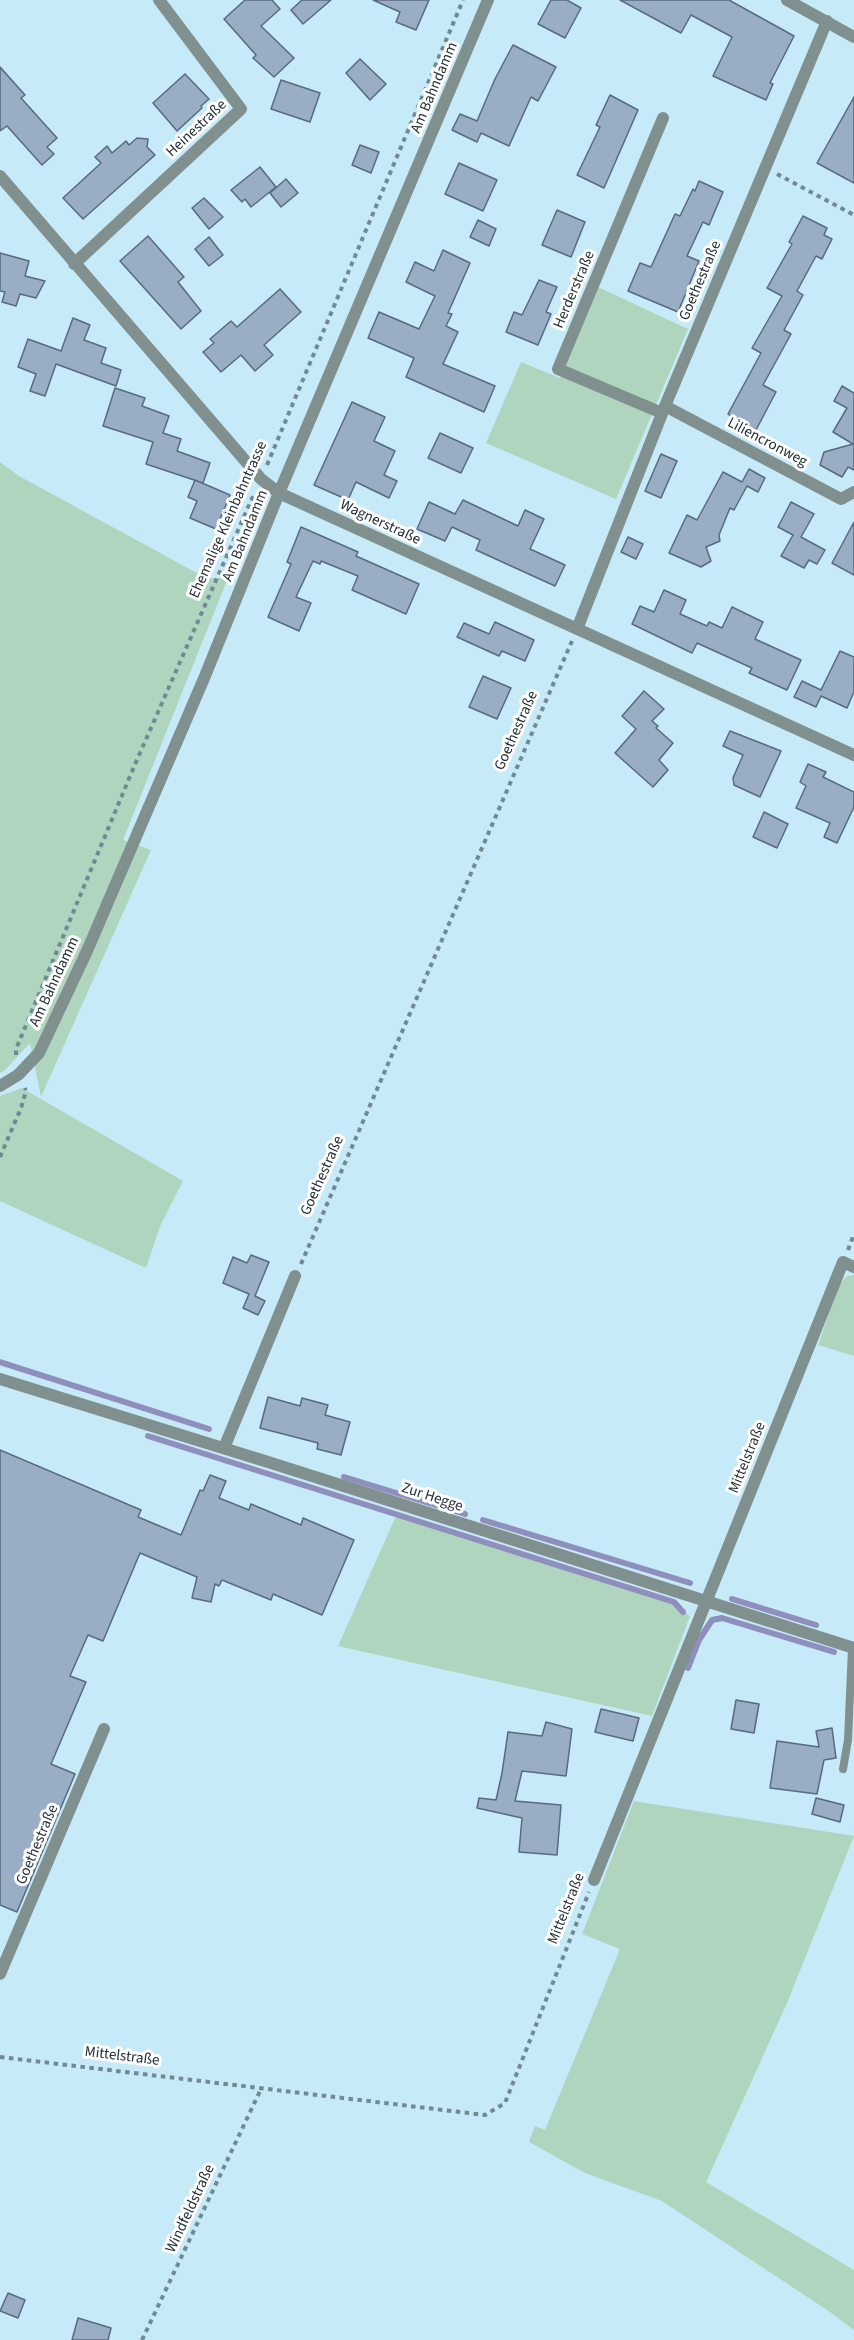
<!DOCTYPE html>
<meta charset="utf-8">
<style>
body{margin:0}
canvas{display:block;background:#c6eaf7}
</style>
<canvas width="854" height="2340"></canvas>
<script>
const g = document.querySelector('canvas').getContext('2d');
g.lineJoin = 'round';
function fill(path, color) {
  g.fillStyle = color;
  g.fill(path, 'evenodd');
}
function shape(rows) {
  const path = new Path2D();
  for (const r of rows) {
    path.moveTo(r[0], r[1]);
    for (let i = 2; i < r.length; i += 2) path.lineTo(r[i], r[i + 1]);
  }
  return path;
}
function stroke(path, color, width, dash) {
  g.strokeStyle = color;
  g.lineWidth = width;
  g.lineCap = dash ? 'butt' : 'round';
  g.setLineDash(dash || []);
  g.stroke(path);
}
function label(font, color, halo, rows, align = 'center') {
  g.font = font + ' "Source Sans 3",sans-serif';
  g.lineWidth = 6;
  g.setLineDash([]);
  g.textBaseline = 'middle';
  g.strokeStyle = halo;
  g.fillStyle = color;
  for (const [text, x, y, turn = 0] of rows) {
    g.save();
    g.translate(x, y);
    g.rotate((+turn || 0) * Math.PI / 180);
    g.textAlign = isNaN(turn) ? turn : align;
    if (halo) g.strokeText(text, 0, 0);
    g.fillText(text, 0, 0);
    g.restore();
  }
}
const green = shape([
 [598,287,688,329,616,499,486,443,521,362,560,378],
 [0,462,19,476,206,578,228,578,123,840,151,850,41,1097,30,1043,4,1071,0,1073],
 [22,1088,183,1181,161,1224,146,1268,0,1201,0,1096],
 [854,1275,854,1356,818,1345,839,1285,847,1276],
 [396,1516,674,1604,690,1616,652,1716,338,1646],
 [634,1801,854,1836,787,2003,706,2182,854,2270,854,2330,830,2312,662,2201,585,2173,529,2142,535,2126,545,2130,620,1949,582,1934]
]);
const stream = shape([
 [0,1362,209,1429],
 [148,1436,674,1602,683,1612],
 [344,1477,465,1514],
 [483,1520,690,1583],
 [732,1599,816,1625],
 [688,1668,699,1640,712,1620,722,1618,834,1652]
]);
const building = shape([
 [245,0,272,0,280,9,261,26,294,58,274,77,253,58,256,55,224,19,245,0],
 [302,0,331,0,303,24,291,10,302,0],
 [373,0,429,0,416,30,396,22,400,12,373,0],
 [551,0,567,0,581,8,565,38,538,24,551,0],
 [620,0,729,0,794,36,770,83,773,84,766,100,713,76,732,37,691,15,681,33,620,0],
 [513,45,556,67,538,101,531,97,509,146,481,133,477,142,452,130,460,114,477,121,495,79,513,45],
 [360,59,386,84,370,100,346,73,360,59],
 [0,67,25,95,21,98,57,138,47,147,54,154,42,165,7,126,0,131,0,67],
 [185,74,209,99,201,106,202,108,177,131,153,103,185,74],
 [281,80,320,93,310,122,271,109,281,80],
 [610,95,638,110,604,188,577,175,600,127,596,125,610,95],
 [854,97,854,183,817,163,854,97],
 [137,138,148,139,147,147,155,155,83,219,63,198,101,163,95,157,107,146,112,153,126,141,129,145,137,138],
 [360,145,379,152,371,173,352,165,360,145],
 [459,163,497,180,483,211,445,194,459,163],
 [260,167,276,187,251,207,245,199,242,202,231,190,260,167],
 [286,179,298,193,281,207,270,193,286,179],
 [699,181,723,192,709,225,703,222,687,256,699,261,678,312,628,291,640,263,651,267,675,214,680,216,693,189,695,191,699,181],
 [204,198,223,217,209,229,192,208,204,198],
 [557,210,585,222,571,257,542,245,557,210],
 [803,216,827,228,824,235,832,239,822,259,816,256,797,291,803,295,784,330,791,334,763,385,776,392,756,430,728,414,761,353,752,348,782,296,767,288,792,244,789,242,803,216],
 [478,220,496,229,489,246,470,237,478,220],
 [148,236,184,277,178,282,201,311,181,329,120,261,148,236],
 [209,237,223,255,209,266,195,249,209,237],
 [443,250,470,263,448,313,452,314,446,326,458,332,443,364,495,386,484,412,406,377,414,358,368,338,379,312,419,329,435,296,406,282,415,262,434,271,443,250],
 [0,253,29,261,25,276,45,281,36,298,20,294,16,306,2,302,5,292,0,291,0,253],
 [539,280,557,287,546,312,551,314,538,345,506,332,514,312,522,315,539,280],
 [280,289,301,312,264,345,273,355,255,371,241,355,221,372,203,352,214,343,210,339,231,321,237,327,280,289],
 [73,318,90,325,84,340,106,348,101,363,121,370,116,386,56,364,45,396,30,391,36,374,18,367,28,339,61,351,73,318],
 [842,386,854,393,854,470,848,467,842,477,820,465,824,452,853,444,833,432,847,408,834,401,842,386],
 [115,388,145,398,142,406,169,416,163,433,181,439,177,451,210,463,203,483,146,464,153,442,103,426,115,388],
 [352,402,385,417,374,441,395,451,384,475,397,481,389,498,356,482,348,500,314,485,352,402],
 [440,433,473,448,461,473,428,458,440,433],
 [661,454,677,461,661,498,645,491,661,454],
 [749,469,765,478,758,492,747,486,734,510,730,508,719,535,720,541,706,547,711,561,701,567,669,553,687,515,697,520,723,472,742,482,749,469],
 [195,480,230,495,216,529,190,518,197,501,188,497,195,480],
 [463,500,518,526,525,510,544,519,530,549,565,565,555,586,476,550,480,540,452,527,445,541,417,529,429,502,455,514,463,500],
 [791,502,814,514,801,537,825,550,817,564,809,560,804,568,781,556,793,535,778,527,791,502],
 [854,522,854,575,832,563,854,522],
 [301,527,358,552,356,556,419,584,406,614,352,590,358,576,321,561,320,564,313,561,296,597,311,603,299,631,268,617,291,564,287,562,301,527],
 [628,537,643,544,636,559,621,552,628,537],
 [664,590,686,600,680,614,707,626,709,622,722,628,732,607,763,622,755,639,801,660,787,690,749,673,752,668,697,643,692,653,632,624,640,606,654,612,664,590],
 [495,622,534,640,525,661,502,651,499,656,457,637,464,623,489,634,495,622],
 [840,651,854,657,854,692,847,708,821,696,816,707,794,697,802,681,821,690,840,651],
 [483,676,511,688,497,719,469,707,483,676],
 [644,691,664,709,652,721,658,726,656,728,673,743,659,760,668,770,653,787,615,753,636,729,622,716,644,691],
 [730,731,781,751,760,797,734,785,733,778,743,755,723,746,730,731],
 [808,764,826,772,823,777,854,792,854,807,837,843,824,837,830,823,796,808,806,786,800,782,808,764],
 [764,812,788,824,777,848,753,837,764,812],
 [251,1255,269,1262,255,1296,265,1301,258,1315,243,1308,249,1294,223,1283,233,1257,247,1263,251,1255],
 [268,1397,300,1406,302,1398,328,1405,325,1415,350,1422,341,1455,317,1449,318,1443,260,1428,268,1397],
 [0,1450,141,1510,138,1517,181,1535,200,1490,203,1491,210,1475,226,1481,219,1498,249,1510,251,1504,301,1525,303,1518,354,1540,322,1615,273,1594,271,1600,222,1580,219,1586,215,1584,211,1602,192,1598,197,1577,140,1553,103,1641,88,1635,70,1676,86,1682,51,1764,75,1774,17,1912,0,1905,0,1450],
 [736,1700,759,1704,754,1733,731,1729,736,1700],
 [601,1709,639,1718,633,1741,595,1732,601,1709],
 [546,1722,572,1729,566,1776,522,1771,515,1801,561,1805,557,1855,519,1852,522,1818,477,1808,479,1798,496,1800,502,1773,508,1732,542,1736,546,1722],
 [832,1728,836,1758,824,1760,817,1794,770,1788,777,1741,819,1747,816,1731,832,1728],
 [816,1798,844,1805,840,1822,812,1814,816,1798],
 [8,2293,25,2300,18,2318,0,2311,8,2293],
 [78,2318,111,2328,108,2340,72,2340,78,2318]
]);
const path = shape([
 [777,174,854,215],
 [267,465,463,0],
 [16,1055,16,1049,136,762,254,494],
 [0,1157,21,1108,26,1091,25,1088],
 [848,1250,854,1234],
 [301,1264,572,641],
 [0,2057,485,2115,505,2103,589,1892],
 [142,2340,261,2089]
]);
const lane = shape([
 [843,1769,848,1740,852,1648]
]);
const street = shape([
 [787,0,854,37],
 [0,176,261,479,279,493,854,755],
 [74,264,241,109,159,0],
 [665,406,841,499,854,492],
 [662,413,558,369,663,118],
 [577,629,665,406,827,21],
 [0,1086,18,1075,39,1053,87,951,205,676,279,493,488,0],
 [0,1379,268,1462,854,1648],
 [224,1448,295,1276],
 [594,1880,843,1262,854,1267],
 [0,1974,104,1729]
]);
const streetNames = [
 ["Am Bahndamm",435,88,-67],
 ["Heinestraße",197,129,-43],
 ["Goethestraße",701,281,-67],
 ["Herderstraße",575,290,-67],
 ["Liliencronweg",767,443,28],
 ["Ehemalige Kleinbahntrasse",229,520,-66],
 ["Wagnerstraße",380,523,25],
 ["Am Bahndamm",246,536,-68],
 ["Goethestraße",517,731,-66],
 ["Am Bahndamm",55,982,-65],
 ["Goethestraße",323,1176,-66],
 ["Mittelstraße",748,1458,-68],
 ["Zur Hegge",432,1498,18],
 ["Goethestraße",38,1845,-67],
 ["Mittelstraße",567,1909,-68],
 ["Mittelstraße",122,2057,7],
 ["Windfeldstraße",191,2209,-65]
];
fill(green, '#b0d5bf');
stroke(stream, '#8f8fbe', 6);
fill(building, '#99adc5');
stroke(building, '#576a80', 1.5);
stroke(path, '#718992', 4, [4.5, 4.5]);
stroke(lane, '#80908f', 8);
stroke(street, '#80908f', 12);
label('15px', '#212f34', '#fff', streetNames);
</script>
